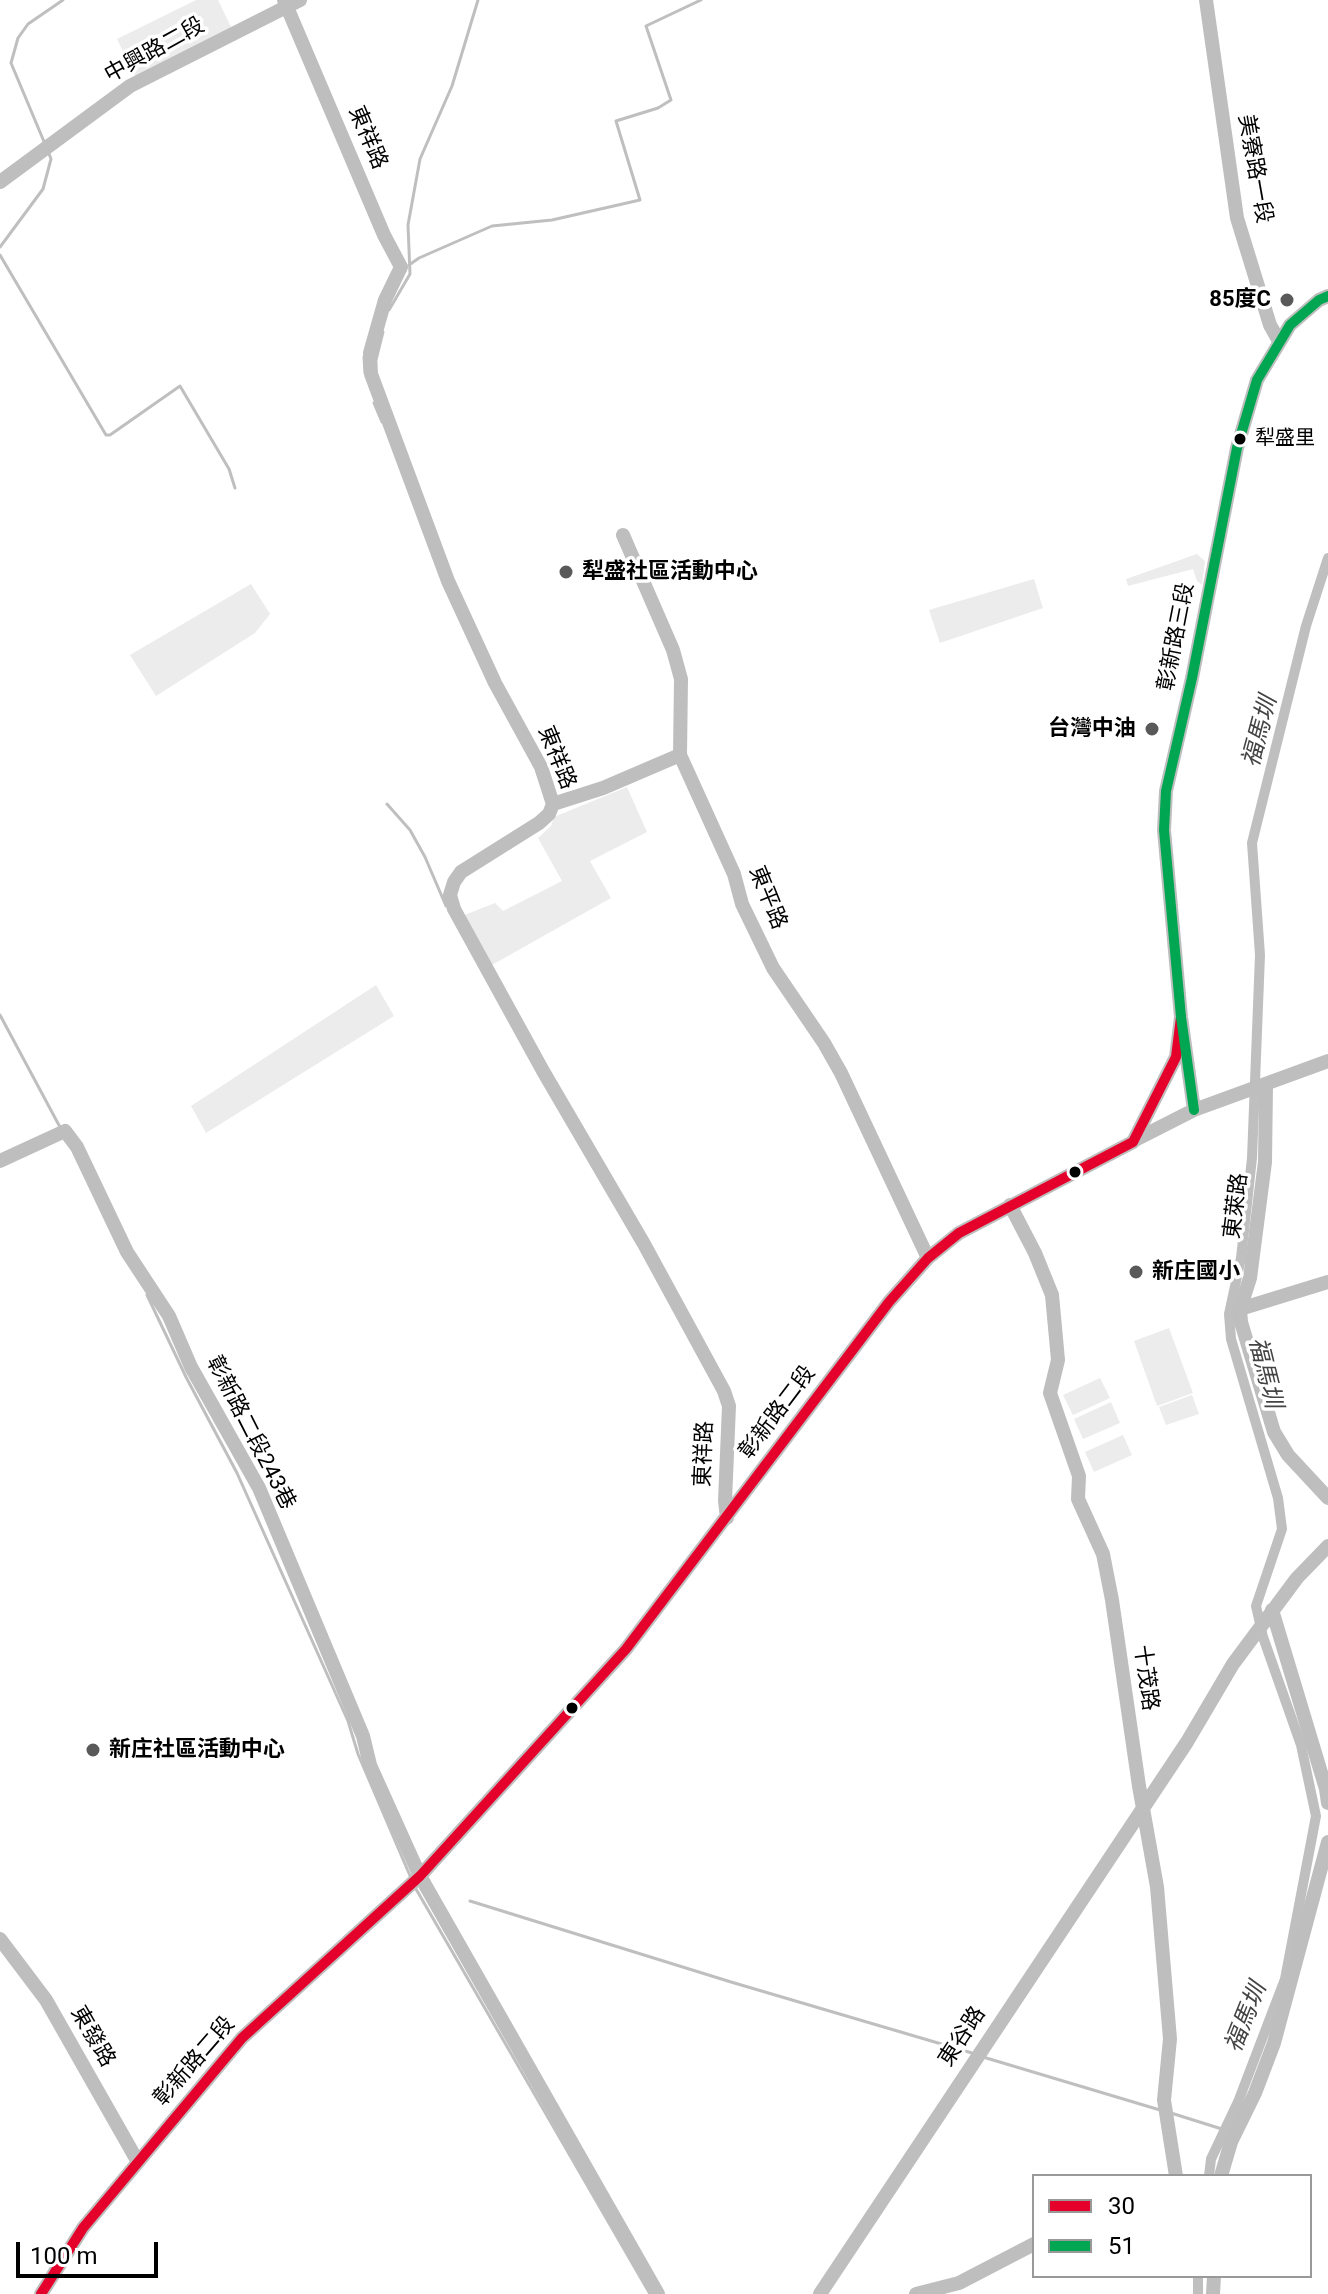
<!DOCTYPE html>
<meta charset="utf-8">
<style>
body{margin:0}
#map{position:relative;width:1328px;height:2294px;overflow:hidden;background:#fff;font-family:Roboto,sans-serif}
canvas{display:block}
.legend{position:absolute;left:1032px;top:2174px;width:280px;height:104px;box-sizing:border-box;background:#fff;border:2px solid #999;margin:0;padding:10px 14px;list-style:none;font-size:24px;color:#000}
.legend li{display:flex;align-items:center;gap:16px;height:40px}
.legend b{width:40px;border:2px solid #999}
.scale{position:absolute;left:16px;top:2242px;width:142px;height:36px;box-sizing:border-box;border:4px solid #000;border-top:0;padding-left:10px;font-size:24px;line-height:28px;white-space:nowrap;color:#000;-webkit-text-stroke:6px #fff;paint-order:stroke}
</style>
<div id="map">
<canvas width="1328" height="2294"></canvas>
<ul class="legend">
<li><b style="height:10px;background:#e4002b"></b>30</li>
<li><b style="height:10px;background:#00a651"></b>51</li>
</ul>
<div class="scale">100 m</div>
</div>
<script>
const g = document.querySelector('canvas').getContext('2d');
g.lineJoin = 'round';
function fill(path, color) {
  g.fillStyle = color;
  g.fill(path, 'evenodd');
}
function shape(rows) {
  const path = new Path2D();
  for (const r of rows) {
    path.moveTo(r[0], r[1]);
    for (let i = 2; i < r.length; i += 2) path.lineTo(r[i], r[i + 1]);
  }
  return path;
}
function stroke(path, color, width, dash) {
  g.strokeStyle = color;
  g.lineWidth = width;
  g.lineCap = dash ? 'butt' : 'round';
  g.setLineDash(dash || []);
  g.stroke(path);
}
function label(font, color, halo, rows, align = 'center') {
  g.font = font + ' Roboto,"Noto Sans TC",sans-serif';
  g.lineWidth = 7;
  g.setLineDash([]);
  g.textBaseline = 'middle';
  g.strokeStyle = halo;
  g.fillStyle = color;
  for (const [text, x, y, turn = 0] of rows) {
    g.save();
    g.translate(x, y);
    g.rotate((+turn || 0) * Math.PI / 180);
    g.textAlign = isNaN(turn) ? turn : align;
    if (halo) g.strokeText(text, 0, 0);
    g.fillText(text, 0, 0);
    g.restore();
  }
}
const green = shape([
 [196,0,218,0,232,29,135,76,117,39],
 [1197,554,1205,561,1202,585,1197,581,1193,569,1128,586,1126,579],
 [1034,579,1043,608,940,643,929,610],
 [251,584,270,614,255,633,156,696,130,655],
 [627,787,647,832,590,861,611,898,483,970,457,918,495,903,503,911,562,881,538,838,551,826,554,817],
 [376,985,394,1016,206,1133,191,1106],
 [1169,1328,1193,1393,1157,1406,1134,1341],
 [1100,1378,1110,1398,1073,1415,1063,1395],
 [1192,1395,1199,1414,1166,1425,1159,1407],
 [1111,1402,1120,1423,1083,1439,1074,1419],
 [1123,1435,1132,1455,1094,1472,1085,1452]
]);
const stream = shape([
 [45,144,11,63,18,38,28,24,63,0],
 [0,247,43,189,51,159,48,151],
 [0,255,106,435,110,435,180,386,229,469,235,488],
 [409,265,419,258,492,226,552,220,640,200,616,121,658,108,671,100,646,26,701,0],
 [389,310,410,274,408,225,420,159,452,86,478,0],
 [364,357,365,373],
 [376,360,383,332],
 [374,403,382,422],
 [387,804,410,830,425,857,446,906],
 [0,1015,61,1129],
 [147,1295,186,1377,237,1473,348,1721,358,1754,411,1878],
 [416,1889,650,2294],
 [470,1901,731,1982,972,2053],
 [983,2057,1160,2110],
 [1171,2113,1225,2130]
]);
const canal = shape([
 [1209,2176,1211,2159,1238,2102,1285,1979,1316,1816,1301,1745,1263,1637,1256,1606,1282,1529,1278,1498,1231,1339,1229,1314,1241,1258,1252,1158,1260,955,1252,843,1306,626,1328,558],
 [1198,2294,1198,2276]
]);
const minor = shape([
 [284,0,384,235,401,267,385,300,370,353,371,374,448,581,495,683,541,767,553,804,549,814,539,823,461,872,454,882,450,895,454,909,543,1071,644,1244,724,1391,729,1406,725,1501,727,1518],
 [1206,0,1237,218,1270,325,1279,341],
 [0,182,130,86,300,0],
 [623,535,673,650,681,679,680,755,734,874,742,904,773,968,824,1043,841,1073,928,1258],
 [553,804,603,788,680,755],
 [1266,1085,1265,1162,1250,1278,1240,1309,1241,1322,1274,1432,1288,1455,1328,1498],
 [1194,1110,1181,1017,1164,830,1166,791,1192,678,1237,448,1257,380,1290,325,1319,300,1328,296],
 [1133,1141,1194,1110,1328,1061],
 [0,1161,65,1131,77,1147,127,1252,169,1316,191,1367,259,1488,363,1736,370,1765,420,1876,658,2294],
 [1010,1205,1035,1253,1052,1295,1058,1360,1050,1393,1079,1476,1078,1499,1103,1554,1112,1600,1139,1786,1157,1887,1170,2039,1164,2100,1176,2176],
 [1240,1309,1328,1282],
 [1272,1610,1326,1789,1328,1803],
 [0,1939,46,2000,138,2162],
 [1221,2176,1231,2142,1255,2093,1274,2043,1328,1842],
 [41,2294,83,2228,242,2038,420,1876,626,1649,889,1302,928,1258,959,1233,1133,1142,1176,1057,1181,1017],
 [820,2294,1187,1742,1233,1664,1297,1578,1328,1546],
 [916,2294,959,2283,1034,2244],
 [1213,2294,1214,2276]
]);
const bus1 = shape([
 [41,2294,83,2228,242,2038,420,1876,626,1649,889,1302,928,1258,959,1233,1133,1142,1176,1057,1181,1017]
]);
const bus2 = shape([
 [1194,1110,1181,1017,1164,830,1166,791,1192,678,1237,448,1257,380,1290,325,1319,300,1328,296]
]);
const markers = [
 [1287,300,8,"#595959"],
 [1240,439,7,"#000"],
 [566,572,8,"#595959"],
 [1152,729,8,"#595959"],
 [1075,1172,7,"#000"],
 [1136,1272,8,"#595959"],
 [572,1708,7,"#000"],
 [93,1750,8,"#595959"]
];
const busNames = [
 ["犁盛里",1255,439]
];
const streetNames = [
 ["中興路二段",155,51,-29],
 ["東祥路",367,138,67],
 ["美寮路一段",1254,169,80],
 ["彰新路三段",1177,637,-79],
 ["東祥路",556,758,68],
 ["東平路",767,898,68],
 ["東萊路",1237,1206,-83],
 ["彰新路二段",778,1413,-53],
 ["彰新路二段243巷",250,1433,63],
 ["東祥路",705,1454,-88],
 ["十茂路",1145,1678,82],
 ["東發路",92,2037,60],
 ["東谷路",963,2037,-57],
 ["彰新路二段",195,2062,-49]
];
const poiNames = [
 ["85度C",1271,300,"right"],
 ["犁盛社區活動中心",582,572],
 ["台灣中油",1136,729,"right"],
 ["新庄國小",1152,1272],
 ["新庄社區活動中心",109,1750]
];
const waterNames = [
 ["福馬圳",1261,732,-75],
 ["福馬圳",1264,1373,76],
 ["福馬圳",1247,2018,-68]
];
fill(green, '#ececec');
stroke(stream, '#bfbfbf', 3);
stroke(canal, '#bfbfbf', 10);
stroke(minor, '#bebebe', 14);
stroke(bus1, '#e4002b', 10);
stroke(bus2, '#00a651', 10);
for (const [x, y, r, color] of markers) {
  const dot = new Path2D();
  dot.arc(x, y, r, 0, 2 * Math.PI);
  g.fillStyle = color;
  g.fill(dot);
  stroke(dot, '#fff', 3);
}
label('20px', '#000', '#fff', busNames, 'left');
label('22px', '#000', '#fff', streetNames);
label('bold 22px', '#000', '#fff', poiNames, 'left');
label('italic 24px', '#444', '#fff', waterNames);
</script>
